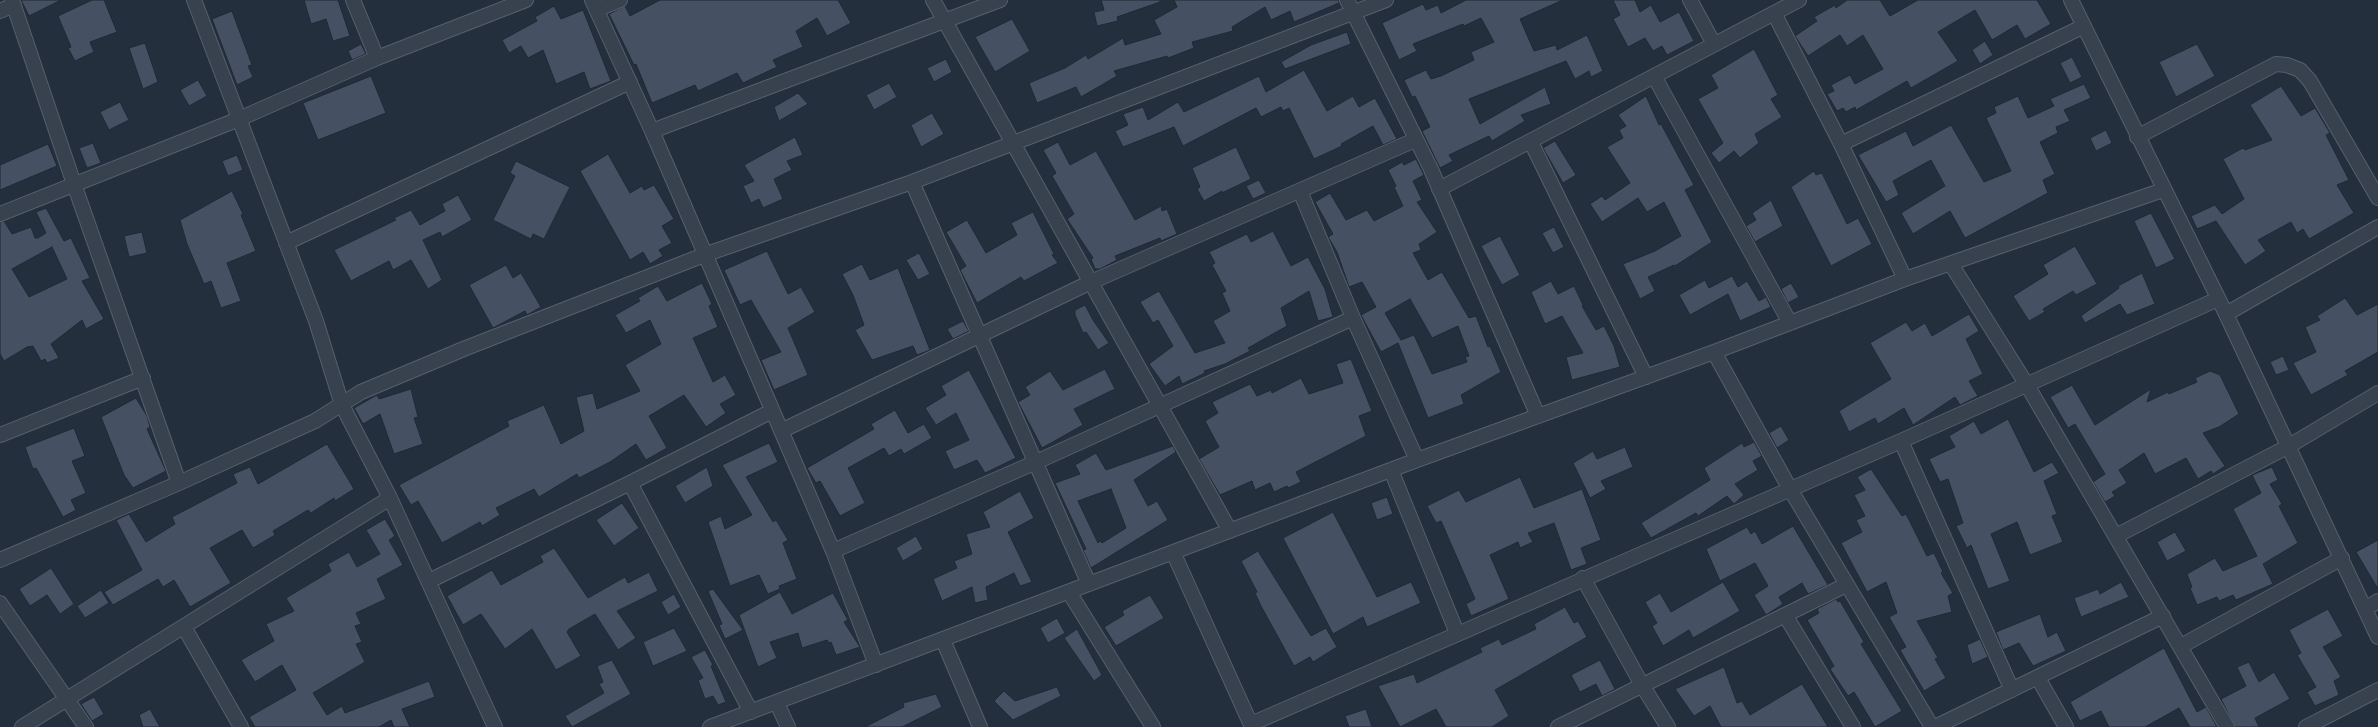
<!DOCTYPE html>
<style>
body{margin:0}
canvas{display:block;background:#242f3e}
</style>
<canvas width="2378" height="727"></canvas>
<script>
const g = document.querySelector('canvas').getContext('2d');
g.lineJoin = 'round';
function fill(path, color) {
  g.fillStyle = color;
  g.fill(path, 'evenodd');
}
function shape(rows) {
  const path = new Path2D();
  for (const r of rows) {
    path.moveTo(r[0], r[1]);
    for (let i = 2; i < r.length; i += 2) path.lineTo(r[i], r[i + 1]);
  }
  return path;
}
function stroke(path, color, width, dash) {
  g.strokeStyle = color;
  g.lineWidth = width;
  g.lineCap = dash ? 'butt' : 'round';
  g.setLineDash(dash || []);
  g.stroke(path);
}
const building = shape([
 [21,0,61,0,29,16,21,0],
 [92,0,104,0,117,32,90,42,94,52,75,61,68,48,71,47,58,16,92,0],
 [304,0,338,0,350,36,333,41,326,19,311,24,304,0],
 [660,0,838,0,851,23,827,36,817,18,796,31,803,47,773,60,777,67,743,83,737,73,698,91,695,85,652,103,636,64,634,65,609,14,625,6,630,16,660,0],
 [1101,0,1160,0,1160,2,1117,17,1118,21,1097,26,1094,12,1104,10,1101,0],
 [1174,0,1339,0,1339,3,1294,22,1290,11,1271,20,1265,7,1232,27,1233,31,1192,42,1194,48,1168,58,1167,56,1114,71,1117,76,1081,97,1076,87,1037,103,1029,83,1065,68,1086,55,1088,59,1123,38,1125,45,1161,34,1154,20,1177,7,1174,0],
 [1466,0,1563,0,1520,19,1534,51,1556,45,1557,50,1587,35,1603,71,1591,77,1589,71,1575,79,1566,61,1469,99,1480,124,1545,87,1551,104,1521,115,1525,121,1492,141,1489,136,1449,155,1453,161,1440,168,1422,131,1430,127,1415,96,1412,97,1404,80,1426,70,1431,79,1441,76,1474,60,1471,52,1494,42,1481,18,1464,26,1463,24,1413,44,1417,51,1399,60,1382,23,1423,4,1426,10,1438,5,1441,13,1466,0],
 [1613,0,1635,0,1640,12,1651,5,1660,22,1679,12,1694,41,1667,55,1662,46,1653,51,1645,38,1628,47,1613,19,1620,15,1613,0],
 [1847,0,1880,0,1890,16,1918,0,2037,0,2051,24,2025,39,2017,25,1992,40,1975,10,1938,32,1958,61,1911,88,1907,81,1856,110,1855,107,1846,112,1843,108,1837,111,1827,94,1834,91,1831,85,1850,75,1855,84,1883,69,1863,35,1847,46,1840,35,1808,56,1795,36,1817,21,1814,17,1835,5,1836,8,1847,0],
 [554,6,561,19,583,10,611,81,590,89,584,72,556,84,543,50,528,58,521,46,509,53,502,40,537,21,535,17,554,6],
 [232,11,252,65,248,66,253,77,237,85,212,19,232,11],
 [1012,19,1030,51,995,72,975,37,1012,19],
 [1347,32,1351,44,1285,69,1281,62,1311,45,1347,32],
 [1985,41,1993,55,1980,64,1972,50,1985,41],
 [145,43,158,82,143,89,129,48,145,43],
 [361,44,366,54,352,60,348,51,361,44],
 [2197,44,2215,76,2176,97,2159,62,2197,44],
 [1754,49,1778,95,1771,99,1782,117,1755,134,1759,143,1740,158,1734,151,1719,163,1711,153,1723,143,1698,99,1718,88,1711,75,1754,49],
 [2072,57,2082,77,2070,83,2060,63,2072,57],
 [946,59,952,72,934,82,927,68,946,59],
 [1304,70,1327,111,1353,96,1359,107,1375,98,1397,139,1383,145,1373,126,1341,144,1342,146,1314,159,1289,108,1283,111,1281,107,1261,117,1256,108,1183,146,1174,127,1123,147,1115,131,1128,125,1123,114,1143,107,1148,120,1178,102,1184,112,1259,76,1266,92,1304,70],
 [371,76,386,113,318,140,303,103,371,76],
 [198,80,207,96,189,106,180,90,198,80],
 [889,83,897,97,874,110,866,95,889,83],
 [2084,84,2091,98,2064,110,2070,121,2056,127,2058,133,2040,142,2055,174,2043,180,2048,193,1965,238,1950,211,1913,234,1901,213,1945,186,1931,160,1893,181,1899,195,1886,202,1858,155,1906,131,1913,146,1951,125,1984,182,2011,171,1986,118,1996,113,1994,107,2018,96,2028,118,2054,106,2050,99,2084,84],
 [2281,86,2301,116,2315,108,2330,133,2326,135,2349,180,2337,185,2354,213,2309,239,2303,229,2297,233,2291,222,2258,240,2266,251,2245,265,2216,221,2197,229,2191,216,2215,205,2222,214,2244,199,2223,159,2243,148,2245,150,2272,140,2250,105,2281,86],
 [798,93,808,104,779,121,774,107,798,93],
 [1646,96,1659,125,1661,124,1694,185,1685,190,1712,242,1675,266,1674,265,1648,277,1655,291,1640,299,1623,264,1655,251,1681,236,1664,202,1647,212,1638,198,1602,222,1590,204,1602,196,1605,200,1630,183,1607,147,1623,138,1619,130,1626,126,1618,115,1646,96],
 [120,102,129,120,109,130,100,112,120,102],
 [932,113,944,134,921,147,911,125,932,113],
 [2106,130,2112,143,2096,151,2090,138,2106,130],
 [795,137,803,155,787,161,792,170,774,179,783,199,763,208,759,199,751,203,743,186,754,181,744,165,795,137],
 [1555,141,1576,175,1563,183,1543,148,1555,141],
 [1058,142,1070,165,1096,151,1135,220,1161,206,1162,211,1167,209,1177,234,1161,241,1160,238,1115,256,1117,260,1100,269,1095,269,1091,259,1093,258,1067,219,1074,214,1052,176,1056,173,1043,150,1058,142],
 [93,143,101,163,87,168,79,148,93,143],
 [48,144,57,166,0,190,0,165,48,144],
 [1236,147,1251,179,1222,193,1222,191,1204,201,1197,189,1200,187,1192,168,1236,147],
 [608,154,630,193,642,186,644,190,654,185,674,219,662,226,672,243,659,250,663,256,650,264,643,252,630,260,580,171,608,154],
 [237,155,243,170,228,176,222,161,237,155],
 [1416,159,1424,175,1413,181,1422,200,1417,202,1437,232,1419,244,1421,250,1413,253,1428,280,1442,272,1469,318,1476,316,1488,347,1490,346,1501,372,1461,395,1464,404,1428,418,1398,343,1381,352,1362,317,1361,315,1376,307,1362,282,1349,287,1337,252,1328,237,1333,234,1315,202,1330,193,1346,220,1367,210,1374,221,1403,206,1394,187,1396,186,1388,170,1402,162,1404,165,1416,159],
 [1410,299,1432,338,1458,326,1469,356,1465,357,1467,362,1432,374,1414,335,1401,340,1385,313,1410,299],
 [516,161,570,187,544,239,533,234,531,239,493,220,515,176,510,173,516,161],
 [1814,171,1816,175,1822,173,1847,224,1858,218,1872,244,1831,266,1791,187,1814,171],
 [1259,180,1266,193,1253,199,1246,186,1259,180],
 [232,191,243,214,241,215,256,251,227,263,241,301,221,308,211,281,204,284,187,244,180,220,232,191],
 [458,195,472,220,442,237,440,232,423,240,442,280,428,289,411,260,393,270,389,261,351,281,334,250,396,220,394,218,411,210,420,225,445,211,442,204,458,195],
 [1771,200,1783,226,1755,242,1746,226,1756,220,1752,213,1771,200],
 [46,208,64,241,71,238,90,278,82,281,104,319,86,329,82,320,51,344,59,358,47,363,45,359,41,361,33,346,27,347,4,361,0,354,0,222,4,221,12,234,31,227,35,238,38,238,46,233,36,212,46,208],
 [52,247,67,279,29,297,12,269,52,247],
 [1033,212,1054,254,1052,255,1058,263,1024,281,1021,277,977,303,960,270,966,266,946,232,967,220,986,253,1017,235,1011,223,1033,212],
 [2151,213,2175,259,2156,268,2134,221,2151,213],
 [1554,227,1564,247,1553,253,1542,233,1554,227],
 [1273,231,1291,266,1308,257,1325,289,1333,317,1318,321,1309,291,1281,308,1287,326,1248,348,1250,351,1225,364,1204,371,1205,373,1182,384,1179,376,1165,386,1149,364,1173,346,1158,320,1153,323,1140,302,1159,291,1195,353,1225,343,1213,321,1230,311,1222,293,1226,291,1212,265,1215,263,1209,252,1247,234,1251,242,1273,231],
 [142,232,147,253,129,257,124,236,142,232],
 [1500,236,1520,275,1502,285,1481,246,1500,236],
 [2075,246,2097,284,2076,295,2073,291,2043,309,2045,312,2029,321,2013,296,2048,274,2043,265,2075,246],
 [767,251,788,294,801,287,815,312,788,328,808,375,774,390,761,360,781,352,751,300,740,305,724,270,767,251],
 [919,253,930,274,918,280,906,260,919,253],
 [862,264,870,280,898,268,930,350,917,355,913,346,872,360,855,330,864,325,853,295,842,274,862,264],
 [506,265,513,278,521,273,541,307,527,315,525,311,493,328,469,285,506,265],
 [2142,273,2155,304,2127,315,2120,304,2085,323,2081,316,2119,288,2118,286,2142,273],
 [1732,276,1738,287,1747,281,1759,301,1766,297,1771,307,1740,321,1728,294,1690,315,1679,295,1705,280,1709,288,1732,276],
 [1551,281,1558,294,1574,286,1583,305,1582,306,1596,330,1604,326,1614,346,1620,367,1572,380,1566,357,1583,353,1562,316,1545,324,1531,292,1551,281],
 [702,283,712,304,709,306,718,327,693,338,713,382,725,375,736,395,720,404,726,413,706,427,684,395,649,416,667,448,646,460,636,444,610,462,579,478,577,474,539,497,534,489,496,508,500,515,482,526,480,522,442,543,418,501,411,505,399,485,509,426,507,421,544,405,561,444,584,431,576,397,593,393,597,409,640,391,625,365,661,344,650,320,626,333,615,315,640,301,638,298,658,286,667,301,702,283],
 [1791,283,1799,297,1788,303,1781,289,1791,283],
 [2345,298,2357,315,2378,304,2378,352,2345,371,2348,375,2311,395,2293,363,2316,352,2305,327,2320,320,2317,316,2345,298],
 [1085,305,1093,320,1109,343,1098,350,1086,332,1083,333,1075,315,1075,310,1085,305],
 [1969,314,1979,331,1966,339,1983,374,1969,381,1978,396,1960,405,1955,397,1913,425,1904,408,1878,424,1875,418,1849,432,1839,411,1891,379,1870,343,1906,322,1912,331,1925,323,1932,336,1969,314],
 [963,321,969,331,953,339,947,329,963,321],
 [2283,356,2289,370,2276,375,2270,362,2283,356],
 [1351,359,1372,411,1359,416,1366,436,1296,472,1301,482,1288,488,1287,486,1274,492,1270,483,1255,490,1252,481,1220,495,1199,459,1219,447,1205,421,1218,413,1212,402,1250,384,1257,396,1271,390,1272,393,1301,378,1309,394,1343,383,1336,364,1351,359],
 [1105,369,1115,389,1074,409,1083,425,1042,448,1018,402,1030,395,1025,387,1050,371,1063,390,1105,369],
 [969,370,1016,458,985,473,977,460,954,470,945,451,969,440,956,413,936,425,925,408,946,395,941,386,969,370],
 [2210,371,2220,375,2239,414,2219,427,2203,433,2225,466,2213,474,2211,471,2198,479,2186,458,2155,474,2144,453,2119,470,2127,483,2112,492,2115,496,2105,502,2093,482,2105,474,2075,424,2068,428,2050,397,2072,385,2095,425,2151,389,2147,402,2168,392,2169,394,2197,382,2195,378,2210,371],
 [411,389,418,417,414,418,423,444,394,454,380,414,363,424,354,408,377,395,379,399,411,389],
 [136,398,147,416,150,427,147,429,166,471,133,488,124,475,101,417,136,398],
 [895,410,908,433,924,424,932,438,904,454,901,449,889,456,884,448,848,468,865,503,840,516,820,481,816,483,807,468,874,429,871,424,895,410],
 [2008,419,2034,472,2052,462,2059,473,2044,481,2057,514,2052,516,2063,542,2030,555,2017,522,1991,534,2010,581,1988,589,1971,545,1967,548,1956,526,1963,523,1948,479,1940,482,1929,459,1955,447,1949,436,1974,421,1981,434,2008,419],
 [1781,426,1789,440,1777,448,1769,433,1781,426],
 [74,428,85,456,72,461,86,493,71,500,76,510,63,517,36,468,33,469,25,447,74,428],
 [1754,442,1762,456,1753,461,1758,470,1735,484,1744,495,1734,504,1727,496,1698,516,1696,513,1651,538,1641,523,1710,480,1704,468,1742,443,1744,447,1754,442],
 [769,443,778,462,746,477,773,522,776,520,788,540,783,543,797,579,779,586,780,589,768,594,759,575,730,586,708,522,721,516,725,529,752,515,722,465,769,443],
 [327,444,354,489,335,501,334,498,311,513,308,510,273,531,275,535,253,548,242,530,210,548,231,583,190,607,174,580,163,587,158,579,113,605,104,592,142,570,116,520,129,514,146,542,175,524,172,517,237,483,233,474,250,467,258,484,327,444],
 [1173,446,1176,452,1134,480,1148,506,1157,501,1168,520,1091,568,1083,550,1086,549,1055,483,1080,474,1075,465,1096,453,1106,470,1173,446],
 [1111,489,1126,528,1102,543,1100,541,1098,543,1078,501,1111,489],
 [1625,447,1633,467,1601,481,1606,489,1590,498,1573,463,1593,451,1597,459,1625,447],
 [707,467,713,486,685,503,675,486,707,467],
 [2272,467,2278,480,2270,484,2282,504,2279,506,2298,543,2263,564,2273,584,2236,600,2233,595,2219,601,2217,597,2197,605,2190,588,2192,587,2187,574,2215,558,2223,571,2257,556,2233,509,2261,493,2252,475,2272,467],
 [1871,469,1902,516,1906,514,1927,556,1934,553,1943,572,1941,573,1953,593,1948,596,1952,612,1917,621,1938,658,1935,659,1946,678,1924,691,1900,650,1906,647,1889,617,1897,613,1886,582,1867,592,1841,543,1862,532,1856,520,1865,516,1854,495,1865,490,1857,477,1871,469],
 [1520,477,1534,508,1582,489,1601,540,1581,548,1587,564,1571,570,1554,523,1528,533,1533,542,1520,548,1518,542,1490,555,1509,599,1471,616,1466,604,1475,599,1441,521,1436,523,1427,506,1459,490,1466,502,1520,477],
 [1020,491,1034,518,1008,532,1032,582,1020,586,1014,573,986,587,988,600,975,603,972,587,942,601,933,579,957,568,954,561,972,554,966,534,990,527,983,512,1020,491],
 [1387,497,1393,514,1377,520,1371,503,1387,497],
 [622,503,639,528,614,546,596,520,622,503],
 [1333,512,1377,597,1411,582,1421,603,1367,627,1363,617,1333,634,1283,538,1333,512],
 [385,519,395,536,389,540,403,565,377,579,386,599,356,613,361,624,355,626,362,642,356,644,365,662,313,693,327,715,342,706,345,713,429,681,435,697,402,709,410,727,394,727,391,720,379,727,255,727,249,717,296,690,282,665,255,682,241,660,274,641,266,624,294,611,286,598,331,571,328,564,349,552,357,567,380,554,366,530,385,519],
 [1793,526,1828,585,1808,594,1802,583,1779,597,1783,604,1766,615,1754,595,1768,586,1755,563,1720,581,1706,549,1747,527,1751,534,1755,531,1762,544,1793,526],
 [2175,532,2186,551,2167,561,2157,542,2175,532],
 [916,536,923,549,903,561,896,548,916,536],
 [2378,540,2378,589,2356,552,2378,540],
 [554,548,588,598,625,577,628,583,649,572,658,591,617,611,636,638,618,650,595,614,569,629,567,632,581,656,556,670,532,629,505,649,481,614,463,625,447,596,492,570,501,585,543,562,540,556,554,548],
 [1258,551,1311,636,1326,628,1337,647,1313,662,1310,657,1294,666,1261,606,1255,593,1257,592,1241,561,1258,551],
 [51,568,74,604,60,614,47,595,30,606,19,589,51,568],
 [1723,582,1740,611,1693,638,1689,630,1663,646,1652,626,1657,623,1645,602,1660,593,1671,612,1723,582],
 [2121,582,2129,597,2081,617,2074,598,2098,589,2100,594,2121,582],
 [713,589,743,630,725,639,719,625,722,624,708,591,713,589],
 [101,590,109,603,85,618,77,606,101,590],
 [780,592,792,614,833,593,848,620,844,622,860,647,836,655,831,642,829,643,827,640,802,648,798,633,770,642,777,658,758,667,739,615,780,592],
 [674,594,681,607,668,615,661,602,674,594],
 [1150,595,1164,618,1116,646,1104,627,1124,615,1122,611,1150,595],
 [1836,599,1838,602,1840,601,1864,642,1861,644,1902,711,1875,727,1854,692,1848,696,1830,669,1834,666,1807,620,1819,613,1817,609,1836,599],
 [1565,607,1574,623,1578,621,1587,637,1495,690,1509,716,1492,727,1446,727,1436,709,1400,727,1378,686,1414,674,1417,683,1482,652,1480,648,1499,639,1502,645,1536,629,1534,624,1565,607],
 [2328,609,2343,636,2323,647,2341,677,2334,681,2339,695,2315,706,2307,692,2316,687,2297,655,2301,653,2289,630,2328,609],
 [2040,614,2048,637,2057,632,2066,651,2033,666,2019,643,2003,650,1996,632,2040,614],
 [1057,618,1065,633,1048,643,1040,628,1057,618],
 [674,628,687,651,653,666,643,642,674,628],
 [1077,629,1102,675,1094,681,1064,638,1077,629],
 [1980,639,1988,657,1972,664,1967,645,1980,639],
 [2164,648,2197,712,2206,707,2217,727,2190,727,2179,708,2145,727,2109,727,2101,711,2080,721,2070,702,2164,648],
 [705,650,713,665,711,666,726,702,718,705,713,696,705,699,698,680,703,678,691,657,705,650],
 [612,660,631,694,572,727,565,716,604,693,599,684,603,682,597,666,612,660],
 [1600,660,1615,689,1602,696,1596,684,1580,692,1571,675,1600,660],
 [2249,662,2259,682,2274,672,2290,699,2255,718,2259,727,2235,727,2221,699,2246,686,2237,667,2249,662],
 [1724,667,1737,703,1742,701,1750,715,1802,684,1828,727,1721,727,1710,706,1694,716,1675,689,1724,667],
 [1057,687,1061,696,1013,720,994,701,1004,691,1015,701,1057,687],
 [936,694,942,707,902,727,865,727,904,707,903,703,936,694],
 [94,697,104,714,92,721,81,704,94,697],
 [150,709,160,727,143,727,139,715,150,709],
 [1366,709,1372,727,1349,727,1345,716,1366,709]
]);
const minor = shape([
 [12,0,74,184,179,483],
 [194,0,316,321,342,405,390,498,495,727],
 [353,0,377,58],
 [592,0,652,131,833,551,876,665],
 [933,0,1230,531],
 [1347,0,1430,167,1538,416],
 [1690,0,1714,44],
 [2071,0,2226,314,2378,637],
 [598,9,620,0],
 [0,11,14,5],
 [1774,13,1841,144,1905,279],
 [1654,76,1790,323],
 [652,131,1000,0],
 [2137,137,2276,64,2287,65,2300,70,2310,81,2378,198],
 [1531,142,1646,377],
 [1841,144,2084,26],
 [912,182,1089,584],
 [1439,189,1799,0],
 [1300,191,1353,318,1417,460],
 [0,214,239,119,377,58,526,0],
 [286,243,630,82],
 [1951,264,2027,385,2227,727],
 [2226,314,2378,227],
 [1714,352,1790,489,1932,727],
 [781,431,1091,282,1415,140],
 [0,435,143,378],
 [1901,441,2012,690],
 [1391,470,1457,633],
 [630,483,751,712],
 [2116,536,2289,446,2378,393],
 [833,551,1034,463,1353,318],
 [1173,552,1252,727],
 [0,560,179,483,315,421,361,392,466,348,704,255,912,182,1386,0],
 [1583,578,1642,685,1668,727],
 [429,581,630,483,772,411],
 [1069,592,1153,727],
 [0,603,86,727],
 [2365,609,2378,601],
 [1785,615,1853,727],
 [184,627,241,727],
 [943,640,980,727],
 [2181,646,2342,558],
 [2038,678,2066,727],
 [777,703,788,727],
 [1251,724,1901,441,2218,299],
 [22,727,390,498],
 [710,727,1417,460,1714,352,1905,279,2163,190],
 [1558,727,1846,585],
 [1935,727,2163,616],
 [2306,727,2378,690]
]);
fill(building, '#455162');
stroke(building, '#1f2835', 1);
stroke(minor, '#565f6c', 16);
stroke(minor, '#38414e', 14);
</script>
